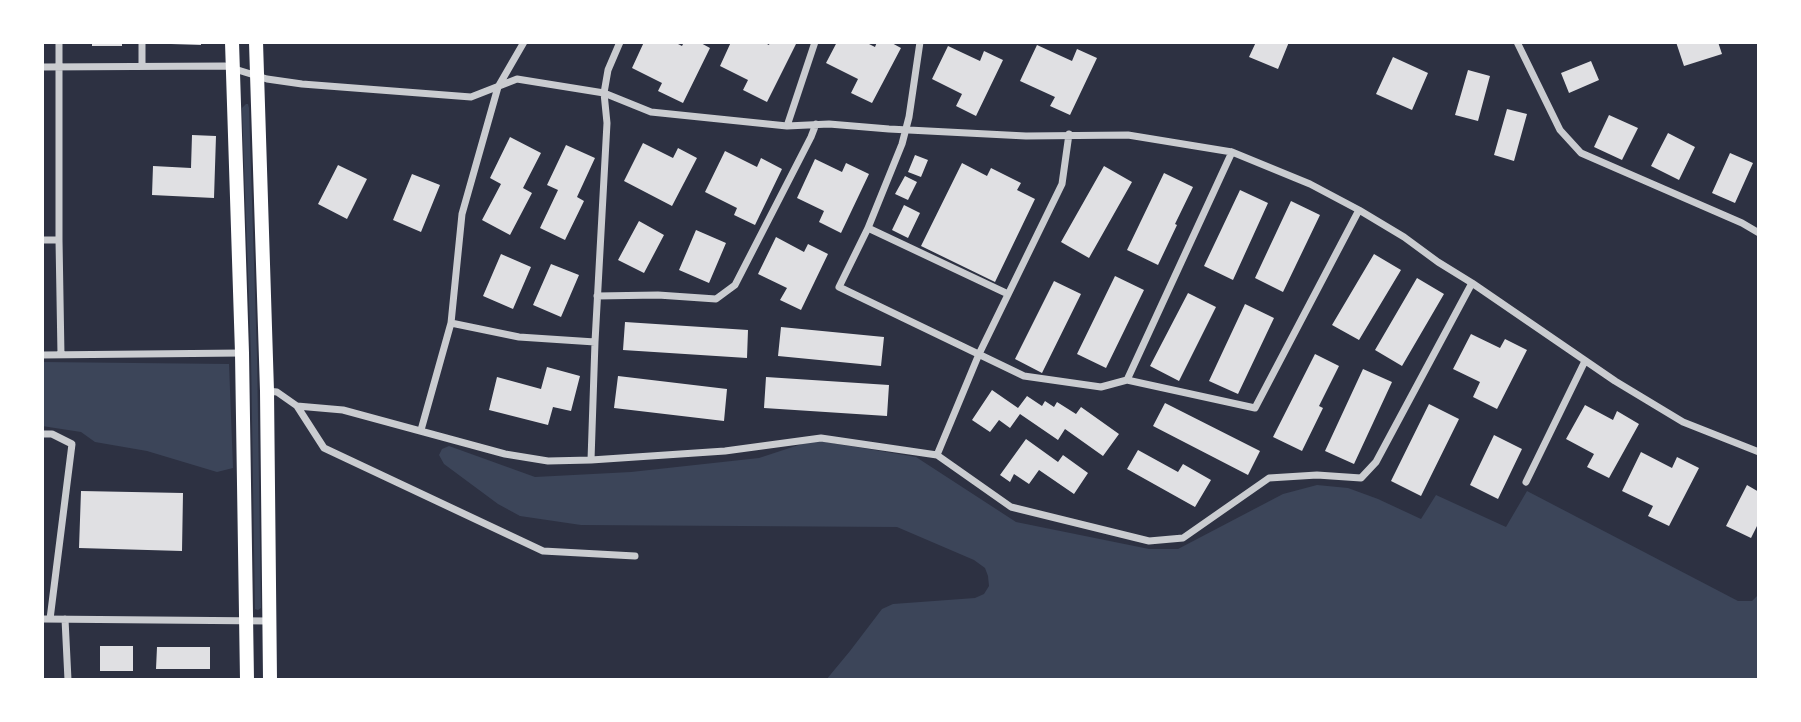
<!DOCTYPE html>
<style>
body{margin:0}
#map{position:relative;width:1801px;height:722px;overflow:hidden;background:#2d3142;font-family:Arial,sans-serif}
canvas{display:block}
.frame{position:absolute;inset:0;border:44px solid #fff;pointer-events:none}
</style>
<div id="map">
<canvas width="1801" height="722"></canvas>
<div class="frame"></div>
</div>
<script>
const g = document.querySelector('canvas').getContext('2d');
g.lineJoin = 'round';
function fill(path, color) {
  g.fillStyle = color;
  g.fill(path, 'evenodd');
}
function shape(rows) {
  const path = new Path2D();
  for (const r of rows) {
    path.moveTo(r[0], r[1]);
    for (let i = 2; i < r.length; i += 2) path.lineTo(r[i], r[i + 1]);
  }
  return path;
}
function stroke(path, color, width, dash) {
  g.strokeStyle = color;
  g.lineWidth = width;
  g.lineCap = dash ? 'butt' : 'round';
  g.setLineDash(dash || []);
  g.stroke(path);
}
const green = shape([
 [246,104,248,104,249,108,257,356,261,608,258,610,255,609,251,356,242,108],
 [42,362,229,364,233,468,217,472,147,451,95,442,81,432,42,426],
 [814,440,916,457,1016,522,1149,549,1178,549,1283,494,1317,485,1348,488,1378,499,1421,519,1436,495,1506,527,1527,491,1738,601,1752,601,1759,594,1759,680,826,680,850,651,882,609,893,604,975,598,984,594,989,586,988,576,985,568,974,560,897,527,581,525,520,516,498,504,444,464,439,455,442,449,449,446,535,477,631,472,759,458]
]);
const building = shape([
 [92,42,122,42,122,46,92,46],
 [171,42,201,42,201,45,171,44],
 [644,42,674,42,682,46,684,42,699,42,710,48,683,103,658,91,662,83,632,68],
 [731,42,763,42,769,45,770,42,792,42,796,44,767,102,743,90,748,80,720,66],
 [837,42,865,42,875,47,877,42,890,42,901,48,872,103,851,93,858,79,826,63],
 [1256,42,1289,42,1278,69,1249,57],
 [1676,42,1718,42,1722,54,1684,66],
 [1037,45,1072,61,1077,49,1097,58,1070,115,1050,106,1055,97,1020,81],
 [948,46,980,61,984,51,1003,60,976,116,956,106,962,94,932,79],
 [1393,57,1428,73,1412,110,1376,94],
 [1591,61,1599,80,1569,93,1561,73],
 [1468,70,1490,76,1478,121,1455,115],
 [1507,109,1527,114,1514,161,1494,155],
 [1609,115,1638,128,1622,160,1594,147],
 [1668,133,1695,147,1679,180,1651,166],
 [192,135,216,136,214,198,152,195,153,166,191,168],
 [510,137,541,153,523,188,532,193,510,235,482,220,501,184,490,178],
 [643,143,673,158,678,148,697,158,672,206,624,181],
 [566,145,595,158,577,197,584,201,565,240,540,228,558,190,547,185],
 [725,151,757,167,761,158,782,169,755,225,734,215,737,208,705,192],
 [1730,153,1753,163,1735,203,1712,193],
 [915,155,928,160,921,177,908,172],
 [815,159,842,172,846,163,869,174,841,233,819,222,824,211,797,198],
 [962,163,987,176,991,168,1021,183,1017,190,1035,199,995,282,921,246],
 [338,165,367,179,347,219,318,204],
 [1104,166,1132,182,1089,258,1061,242],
 [1164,173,1193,187,1175,224,1177,225,1158,265,1127,250],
 [412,174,440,185,421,232,393,220],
 [905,176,917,182,908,200,895,194],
 [1240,190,1268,203,1233,280,1204,266],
 [1291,201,1320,215,1283,292,1255,278],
 [904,205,920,213,908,238,892,230],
 [639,221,664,235,644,273,618,260],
 [696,230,726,243,709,283,679,270],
 [776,237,804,252,808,244,828,254,801,310,780,300,787,288,758,274],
 [501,254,531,267,513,309,483,296],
 [1374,254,1401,270,1359,340,1332,325],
 [551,264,579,275,561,317,533,305],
 [1115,276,1144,290,1106,368,1077,354],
 [1417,278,1444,294,1402,366,1375,350],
 [1054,281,1081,294,1042,373,1015,359],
 [1188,293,1216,307,1179,381,1150,366],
 [1245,304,1274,318,1238,394,1209,381],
 [625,322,748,330,747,358,623,350],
 [781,327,884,337,881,366,778,356],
 [1471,334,1500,348,1505,339,1527,350,1497,409,1473,397,1480,382,1453,369],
 [1315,354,1339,366,1319,406,1323,408,1302,451,1273,437],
 [547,367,580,376,571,411,553,407,548,425,489,410,497,377,541,389],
 [1363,369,1392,382,1354,464,1325,451],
 [618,376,727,389,724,421,614,408],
 [766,377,889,385,887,416,764,408],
 [992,390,1018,408,1027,396,1042,406,1045,401,1054,407,1057,402,1076,414,1081,407,1119,434,1103,456,1065,429,1058,440,1020,414,1010,428,999,420,990,432,972,420],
 [1165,403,1260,451,1248,475,1153,426],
 [1429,404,1459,419,1421,496,1391,481],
 [1585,405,1613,420,1617,411,1639,424,1609,478,1587,467,1594,454,1566,439],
 [1494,435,1522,449,1498,499,1470,485],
 [1026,439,1058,462,1063,455,1088,473,1074,494,1039,470,1029,484,1014,474,1010,482,1000,475],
 [1138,450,1178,472,1183,464,1211,480,1195,507,1127,469],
 [1641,452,1672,468,1677,457,1699,468,1669,526,1648,516,1653,506,1622,491],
 [1747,485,1759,492,1759,522,1751,538,1726,526],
 [81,491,183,493,182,551,79,548],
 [100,646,133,646,133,671,100,671],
 [157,647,210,647,210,669,156,669]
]);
const minor = shape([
 [59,42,59,240,61,355],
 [142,42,142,66],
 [920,42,909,117,902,144,868,228,839,287,1024,376,1101,387,1127,380,1255,408,1359,210],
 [1517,42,1560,130,1581,153,1742,223,1759,233],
 [42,67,225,66,267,79,302,84,471,97,517,79,604,93,651,112,787,126,829,124,889,129,1026,136,1128,135,1232,152,1310,184,1359,210,1404,237,1438,262,1472,283,1615,381,1683,422,1759,452],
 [787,126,815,42],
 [868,228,1008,294],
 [42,240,59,240],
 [597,296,658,295,716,299,735,285,811,137,816,124],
 [451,323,519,337,595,342],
 [42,355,242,353],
 [1127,380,1232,152],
 [267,391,277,392,297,406,343,410,505,454,548,461,591,460,725,451,821,438,937,455,1011,507,1149,541,1183,538,1269,478,1317,475,1361,478,1376,462,1472,283],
 [297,406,324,448,543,551,635,556],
 [421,430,451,323,462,214,498,87,524,42],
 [42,434,52,434,72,444,50,619],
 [937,455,979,354,1062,184,1069,134],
 [591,460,595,342,607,123,604,93,608,70,620,42],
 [1526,482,1585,361],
 [42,619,269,621],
 [65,619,68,680]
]);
const secondary = shape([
 [232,42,242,353,247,680],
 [256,42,267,391,270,680]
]);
fill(green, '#3c4559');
fill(building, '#e0e0e3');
stroke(minor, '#caccd0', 7);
stroke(secondary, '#fff', 14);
</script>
